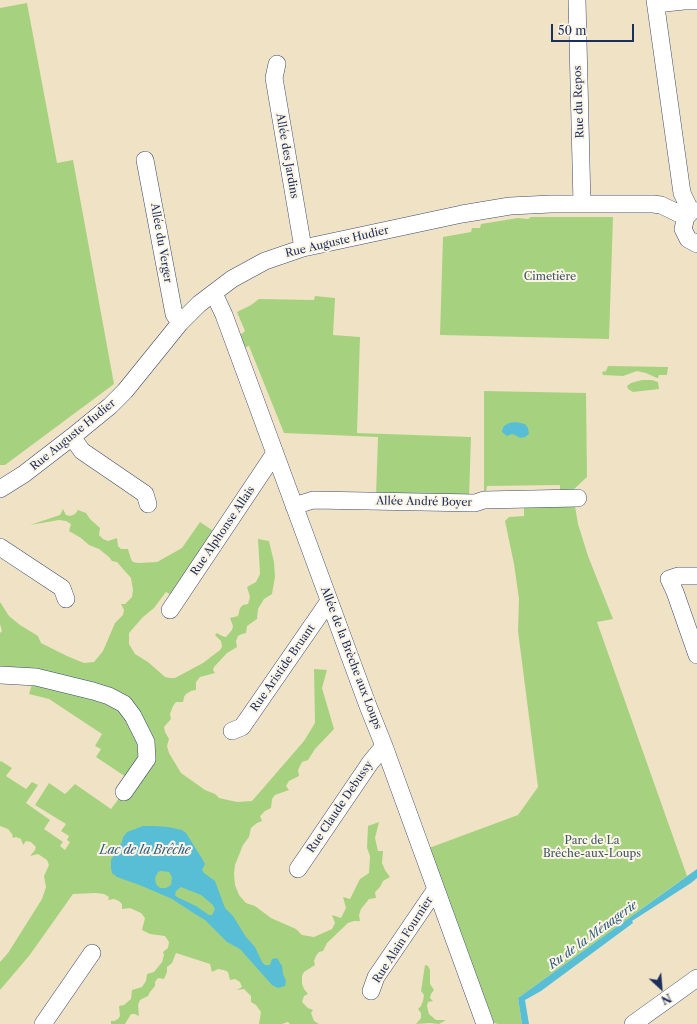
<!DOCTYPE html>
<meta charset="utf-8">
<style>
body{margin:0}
#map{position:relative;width:697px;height:1024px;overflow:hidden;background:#f0e3c5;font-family:"Libre Caslon Text",serif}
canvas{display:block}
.north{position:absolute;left:641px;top:968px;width:40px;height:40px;-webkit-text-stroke:3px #fcf5e5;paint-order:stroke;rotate:154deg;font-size:11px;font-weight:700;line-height:16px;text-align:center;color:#1b2f5e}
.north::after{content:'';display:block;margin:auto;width:14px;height:18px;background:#1b2f5e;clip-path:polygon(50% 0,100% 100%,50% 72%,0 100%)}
.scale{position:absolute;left:551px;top:24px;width:83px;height:18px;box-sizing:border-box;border:2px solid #1b2f5e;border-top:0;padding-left:5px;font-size:12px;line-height:14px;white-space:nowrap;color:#1b2f5e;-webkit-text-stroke:3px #fcf5e5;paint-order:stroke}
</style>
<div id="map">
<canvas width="697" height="1024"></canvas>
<div class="north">N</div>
<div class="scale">50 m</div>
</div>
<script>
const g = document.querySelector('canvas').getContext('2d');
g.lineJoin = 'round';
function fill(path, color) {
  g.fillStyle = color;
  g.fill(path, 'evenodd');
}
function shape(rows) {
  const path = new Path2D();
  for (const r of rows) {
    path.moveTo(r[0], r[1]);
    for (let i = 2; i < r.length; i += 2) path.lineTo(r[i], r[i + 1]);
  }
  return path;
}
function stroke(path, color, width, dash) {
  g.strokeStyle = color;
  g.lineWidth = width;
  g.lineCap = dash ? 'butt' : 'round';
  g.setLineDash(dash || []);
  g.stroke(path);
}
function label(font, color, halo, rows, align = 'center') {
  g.font = font + ' "Libre Caslon Text",serif';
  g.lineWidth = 4;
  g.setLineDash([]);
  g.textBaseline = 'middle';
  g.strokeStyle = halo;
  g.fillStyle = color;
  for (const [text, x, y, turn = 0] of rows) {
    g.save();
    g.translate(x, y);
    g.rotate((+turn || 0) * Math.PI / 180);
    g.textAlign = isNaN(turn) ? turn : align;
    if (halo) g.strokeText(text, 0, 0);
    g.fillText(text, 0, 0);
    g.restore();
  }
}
const green = shape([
 [27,3,57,163,73,160,114,384,5,465,0,465,0,8],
 [531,217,613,217,609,339,440,335,443,237,471,232,472,228,480,228,481,224,518,218,528,219],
 [315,296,335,298,333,335,360,337,357,433,471,437,469,498,376,496,378,437,284,433,249,346,243,348,238,337,245,331,237,312,251,305,259,299,314,300],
 [608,366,668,367,667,375,659,375,658,378,657,378,646,373,637,371,623,376,603,375,602,372,606,371],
 [642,380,652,380,658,382,659,389,633,392,628,389,627,386,631,383],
 [484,391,586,393,587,477,572,491,560,493,560,485,487,486,486,494,484,494],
 [524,506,575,506,578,524,588,556,613,619,597,622,687,876,518,998,522,1024,498,1024,484,1020,429,848,518,815,538,787,518,631,519,599,514,564,505,521,509,517,524,516],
 [63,509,66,515,70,516,75,514,78,510,86,513,90,519,100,528,99,535,103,539,108,541,117,538,118,546,121,549,128,549,131,559,133,562,138,563,157,562,182,548,200,522,215,532,173,596,166,592,154,608,143,617,129,633,129,644,135,654,148,662,165,677,170,678,175,678,203,663,220,650,222,647,221,641,215,635,217,633,222,636,226,637,232,630,233,626,230,618,238,616,240,608,243,605,248,604,250,597,247,587,256,582,260,574,258,539,269,541,274,562,275,577,272,594,264,599,258,609,257,619,247,626,246,633,242,634,238,636,236,641,237,647,227,653,214,667,213,670,215,673,200,677,196,682,196,690,191,691,186,694,184,697,183,702,176,702,173,706,170,714,171,719,164,727,165,732,169,739,167,746,169,753,181,773,205,790,215,794,219,798,237,802,252,801,304,741,315,723,314,669,327,670,322,688,334,729,315,749,308,760,302,762,298,770,299,776,289,781,286,786,289,790,275,795,272,799,271,808,265,811,260,816,262,821,257,823,251,828,249,837,243,845,235,865,234,874,235,885,239,895,246,903,255,906,271,918,296,929,302,935,314,937,332,929,335,923,332,915,341,918,346,908,343,897,350,899,360,879,369,873,370,856,367,848,368,826,379,822,375,838,378,851,383,851,382,863,385,870,390,877,383,881,380,887,375,892,376,898,369,899,361,909,359,915,360,921,354,921,348,923,327,943,323,951,319,952,316,956,314,961,315,965,304,972,302,976,302,984,304,989,308,994,304,996,302,1002,308,1008,313,1010,311,1013,314,1021,319,1024,290,1024,288,1022,282,1024,259,1024,261,1012,256,1005,251,1002,251,996,244,989,237,990,242,987,240,982,235,979,230,980,228,972,224,970,218,969,212,972,210,964,176,953,172,963,167,967,167,972,164,979,158,978,155,982,155,986,150,992,148,996,140,1000,138,1005,139,1016,135,1014,131,1014,125,1024,111,1024,111,1021,114,1021,118,1019,120,1016,119,1006,124,1005,131,999,132,990,142,987,146,981,147,974,154,972,162,962,164,955,163,952,168,948,169,942,165,936,150,934,142,930,145,918,141,913,130,908,122,909,122,904,119,901,114,899,108,900,109,897,104,894,96,893,73,894,29,956,0,990,0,962,8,953,42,899,46,887,44,876,49,865,47,860,38,854,30,856,35,850,36,847,31,842,26,841,23,845,21,839,16,837,13,838,12,834,8,829,0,826,0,762,1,761,12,768,6,776,26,789,32,782,38,785,26,803,50,820,44,829,63,842,60,846,65,850,70,842,67,840,69,836,61,831,66,824,35,805,49,783,65,794,75,784,111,809,132,781,96,757,101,749,95,746,102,734,49,699,29,694,33,681,0,675,0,633,2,631,0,624,0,602,9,616,20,625,38,636,41,643,67,656,84,663,94,662,103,651,115,623,123,615,124,610,121,604,125,604,132,597,133,590,131,578,123,569,117,562,112,561,109,557,99,549,89,545,81,538,69,531,71,524,66,521,59,520,30,525,60,515],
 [425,965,428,966,430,970,430,984,434,990,431,994,430,998,433,1001,428,1002,427,1006,429,1014,436,1020,446,1020,439,1024,430,1023,416,1024,421,1018,421,1013,418,1009,421,1006,423,1001,424,995,421,991]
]);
const water = shape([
 [516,422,525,424,528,428,529,434,525,437,520,438,515,435,512,434,507,436,502,432,502,430,504,426,509,423],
 [143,826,155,826,168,827,182,830,186,833,203,860,205,864,202,870,204,873,215,881,225,908,233,916,246,937,255,947,262,962,265,965,270,965,272,959,277,958,282,966,283,974,286,981,285,986,278,988,272,985,240,949,227,942,205,920,195,914,172,899,142,886,117,877,112,873,111,868,111,860,122,842,123,837,127,832],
 [161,871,169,872,172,877,171,885,166,888,160,888,156,884,155,878,158,872],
 [181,887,201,895,213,905,215,909,212,915,209,915,196,906,177,897,175,895,176,891],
 [697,869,697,878,691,883,632,921,633,923,541,991,525,1000,529,1024,522,1024,518,998]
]);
const minor = shape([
 [577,0,582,204],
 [655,0,682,193,691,212],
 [656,4,684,1,697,1],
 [277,64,274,78,303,248],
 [145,160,174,314,180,323],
 [693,210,686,217,683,229,688,239,697,244],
 [212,294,217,300,224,315,368,706,384,746,485,1024],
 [72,437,82,451,145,494,148,504],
 [0,489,24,474,72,437,110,406,125,391,180,323,199,304,232,279,265,261,303,248,322,244,462,214,510,206,551,204,653,204,661,205,686,217],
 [294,506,313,500,475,503,484,500,578,498],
 [0,547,62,588,66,599],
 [697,576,678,576,669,579,675,592,697,655],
 [170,610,275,453],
 [0,675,36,677,93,691,109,696,124,704,133,716,146,742,147,759,124,792],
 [232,731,242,727,329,601],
 [298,869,370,763,384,746],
 [371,991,376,977,436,889],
 [43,1024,92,953],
 [633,1024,697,978]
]);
const streetNames = [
 ["Rue du Repos",579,102,-92],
 ["Allée des Jardins",287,156,80],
 ["Rue Auguste Hudier",337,242,-13],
 ["Allée du Verger",161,243,80],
 ["Rue Auguste Hudier",73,435,-39],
 ["Allée André Boyer",424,502,1],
 ["Rue Alphonse Allais",223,531,-56],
 ["Allée de la Brèche aux Loups",351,658,69],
 ["Rue Aristide Bruant",283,668,-55],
 ["Rue Claude Debussy",340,807,-56],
 ["Rue Alain Fournier",403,940,-57]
];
const parkNames = [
 ["Cimetière",550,277],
 ["Parc de La",592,841],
 ["Brêche-aux-Loups",592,854]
];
const waterNames = [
 ["Lac de la Brêche",145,851],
 ["Ru de la Ménagerie",593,935,-36]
];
fill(green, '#a6d27f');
fill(water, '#58bed6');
stroke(minor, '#3b4a6d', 18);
stroke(minor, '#fff', 17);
label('11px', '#1b2f5e', '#fcf5e5', streetNames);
label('11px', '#3e5866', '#fcf5e5', parkNames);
label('italic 12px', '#2d5a82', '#fcf5e5', waterNames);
</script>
